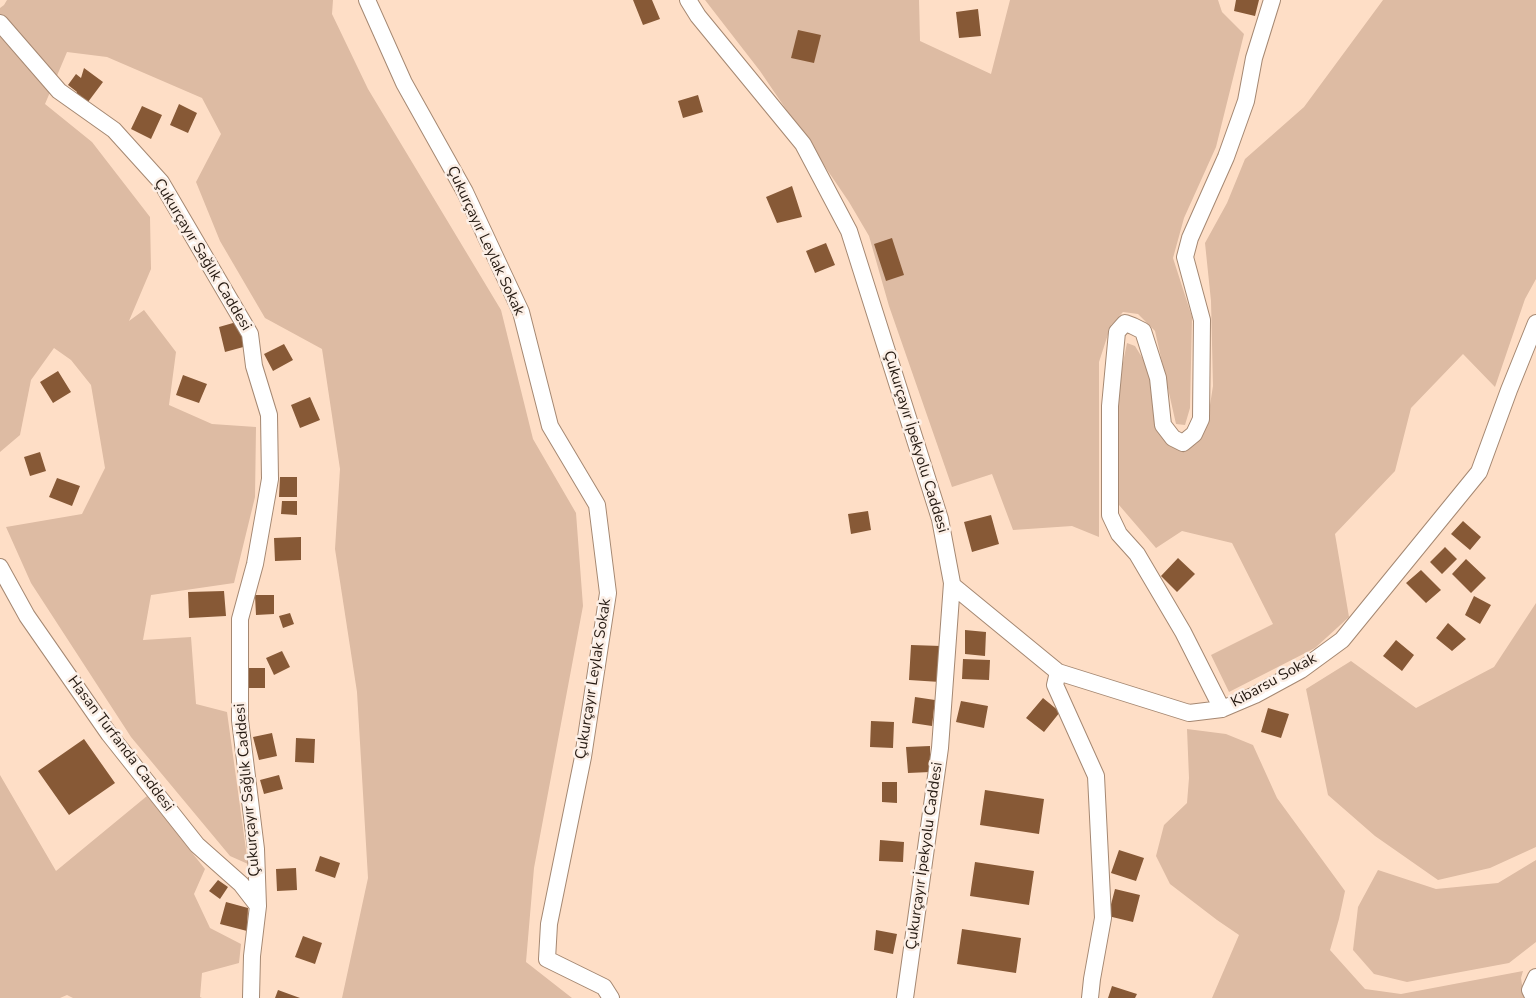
<!DOCTYPE html>
<meta charset="utf-8">
<style>
body{margin:0}
canvas{display:block;background:#fedec6}
</style>
<canvas width="1536" height="998"></canvas>
<script>
const g = document.querySelector('canvas').getContext('2d');
g.lineJoin = 'round';
function fill(path, color) {
  g.fillStyle = color;
  g.fill(path, 'evenodd');
}
function shape(rows) {
  const path = new Path2D();
  for (const r of rows) {
    path.moveTo(r[0], r[1]);
    for (let i = 2; i < r.length; i += 2) path.lineTo(r[i], r[i + 1]);
  }
  return path;
}
function stroke(path, color, width, dash) {
  g.strokeStyle = color;
  g.lineWidth = width;
  g.lineCap = dash ? 'butt' : 'round';
  g.setLineDash(dash || []);
  g.stroke(path);
}
function label(font, color, halo, rows, align = 'center') {
  g.font = font + ' "Nunito Sans",sans-serif';
  g.lineWidth = 5;
  g.setLineDash([]);
  g.textBaseline = 'middle';
  g.strokeStyle = halo;
  g.fillStyle = color;
  for (const [text, x, y, turn = 0] of rows) {
    g.save();
    g.translate(x, y);
    g.rotate((+turn || 0) * Math.PI / 180);
    g.textAlign = isNaN(turn) ? turn : align;
    if (halo) g.strokeText(text, 0, 0);
    g.fillText(text, 0, 0);
    g.restore();
  }
}
const green = shape([
 [7,0,333,0,332,14,368,89,501,310,533,439,576,513,583,606,534,868,526,962,572,998,342,998,368,878,357,692,335,549,340,469,322,349,265,318,220,241,196,182,221,134,202,98,107,57,67,52,45,104,92,142,150,217,151,269,129,321,144,310,176,352,169,405,212,424,256,427,255,497,234,583,151,595,143,640,191,637,196,704,227,712,248,864,230,856,131,737,31,583,6,527,82,514,105,468,91,385,71,360,54,348,31,380,20,435,0,452,0,8,4,5],
 [705,0,919,0,920,41,991,74,1010,0,1218,0,1222,12,1244,34,1216,147,1184,218,1173,258,1192,317,1190,408,1185,425,1176,424,1155,331,1138,314,1123,312,1111,325,1099,362,1099,537,1072,526,1013,530,992,474,952,487,889,306,869,236,849,202,760,71],
 [1383,0,1536,0,1536,279,1525,299,1495,387,1463,354,1411,408,1395,471,1335,534,1349,617,1315,648,1229,692,1211,655,1273,624,1232,543,1182,531,1156,548,1119,505,1118,485,1119,382,1127,343,1135,346,1148,367,1159,427,1169,445,1184,452,1197,443,1207,424,1213,386,1211,301,1205,243,1227,203,1245,159,1304,107],
 [1536,603,1536,847,1490,868,1438,880,1375,836,1328,795,1306,689,1351,661,1416,708,1494,667],
 [1187,729,1226,734,1253,745,1277,798,1345,891,1339,919,1330,950,1365,989,1401,994,1523,971,1521,978,1524,998,1212,998,1239,935,1217,920,1170,884,1156,856,1164,825,1187,803,1189,778],
 [0,775,56,871,147,796,205,869,194,894,210,928,241,944,239,963,202,973,200,997,202,998,73,998,67,995,60,998,0,998],
 [1536,860,1536,942,1509,963,1407,982,1374,974,1353,950,1358,907,1378,870,1436,889,1498,883]
]);
const building = shape([
 [633,0,652,0,660,19,643,25],
 [1236,0,1259,0,1255,16,1234,11],
 [978,9,981,36,959,38,956,12],
 [798,30,821,35,814,63,791,58],
 [84,68,103,82,85,106,75,98,77,92,68,85,76,74,81,78],
 [698,95,703,112,683,118,678,101],
 [179,104,197,113,188,133,170,125],
 [142,106,162,115,151,139,131,129],
 [792,186,802,217,777,223,766,197],
 [892,238,904,275,886,281,874,244],
 [826,243,835,265,815,273,806,251],
 [240,321,247,346,225,352,219,327],
 [284,344,293,360,273,371,264,354],
 [58,371,71,392,53,403,40,382],
 [183,375,207,384,199,403,176,395],
 [310,397,320,420,300,428,291,405],
 [40,452,46,471,30,476,24,457],
 [280,477,297,477,297,497,279,497],
 [57,478,80,486,72,506,49,497],
 [282,501,297,501,297,515,281,514],
 [868,511,871,530,851,534,848,514],
 [991,515,999,544,972,552,964,522],
 [1463,521,1481,537,1470,550,1451,534],
 [301,537,301,560,275,561,274,538],
 [1445,547,1457,559,1442,574,1430,562],
 [1178,558,1195,574,1177,592,1161,576],
 [1466,559,1486,578,1471,593,1452,574],
 [1421,570,1441,590,1426,603,1406,583],
 [224,591,226,616,189,618,188,592],
 [255,595,274,595,274,614,256,615],
 [1474,596,1491,605,1480,624,1465,615],
 [290,613,294,624,283,628,279,616],
 [1448,623,1466,639,1452,651,1436,638],
 [965,630,986,632,985,656,965,654],
 [1396,640,1414,655,1402,671,1383,656],
 [911,645,941,646,940,682,909,680],
 [282,651,290,667,274,675,266,658],
 [963,659,990,660,989,680,962,679],
 [248,668,265,668,265,688,248,688],
 [915,697,935,700,932,726,912,723],
 [1043,698,1060,712,1044,732,1026,718],
 [961,701,988,706,984,728,956,722],
 [1268,708,1289,714,1281,738,1261,732],
 [871,721,894,722,893,748,870,747],
 [272,733,277,756,259,760,253,737],
 [296,738,315,739,314,763,295,762],
 [84,739,115,783,69,815,38,771],
 [930,746,930,772,908,773,906,747],
 [279,775,283,789,264,794,260,780],
 [882,782,897,782,897,803,882,802],
 [985,790,1044,799,1039,834,980,825],
 [880,840,904,842,903,862,879,861],
 [1119,850,1144,858,1136,881,1111,873],
 [320,856,340,863,335,878,315,871],
 [975,862,1034,871,1029,905,970,896],
 [296,868,297,890,277,891,276,869],
 [218,880,228,887,220,899,209,891],
 [1115,889,1140,895,1133,922,1108,916],
 [226,902,248,908,247,931,220,924],
 [962,929,1021,938,1016,973,957,964],
 [876,930,897,934,893,954,874,950],
 [303,936,322,943,315,964,295,957],
 [1112,986,1137,994,1135,998,1108,998],
 [278,990,300,998,275,998]
]);
const minor = shape([
 [367,0,404,83,465,192,521,312,550,426,597,505,608,593,583,757,549,924,547,959,604,987,611,998],
 [688,0,698,16,803,144,849,231,940,519,952,583,940,748,905,998],
 [0,23,59,91,114,130,161,182,250,334,254,366,269,415,270,479,255,564,240,619,240,720,256,849,258,906,252,956,251,998],
 [0,567,27,616,109,734,197,845,241,884,258,906],
 [952,585,1058,672,1189,713,1222,709,1255,695,1301,670,1342,640,1479,472,1509,390,1536,323],
 [1058,672,1055,685,1096,776,1103,918,1092,979,1090,998],
 [1222,709,1183,632,1137,554,1119,534,1110,515,1110,406,1117,332,1125,323,1133,326,1143,331,1158,378,1163,425,1173,438,1183,443,1194,434,1201,419,1202,320,1185,257,1190,238,1226,157,1246,101,1254,58,1272,0],
 [1534,998,1530,990,1536,977]
]);
const streetNames = [
 ["Çukurçayır Leylak Sokak",485,241,65],
 ["Çukurçayır Sağlık Caddesi",202,255,59],
 ["Çukurçayır İpekyolu Caddesi",915,442,73],
 ["Çukurçayır Leylak Sokak",594,679,-81],
 ["Kibarsu Sokak",1274,681,-29],
 ["Hasan Turfanda Caddesi",120,744,53],
 ["Çukurçayır Sağlık Caddesi",248,790,-95],
 ["Çukurçayır İpekyolu Caddesi",925,856,-82]
];
fill(green, '#ddbba3');
fill(building, '#875936');
stroke(minor, '#a58872', 18);
stroke(minor, '#fff', 16);
label('15px', '#241911', '#fcefe6', streetNames);
</script>
